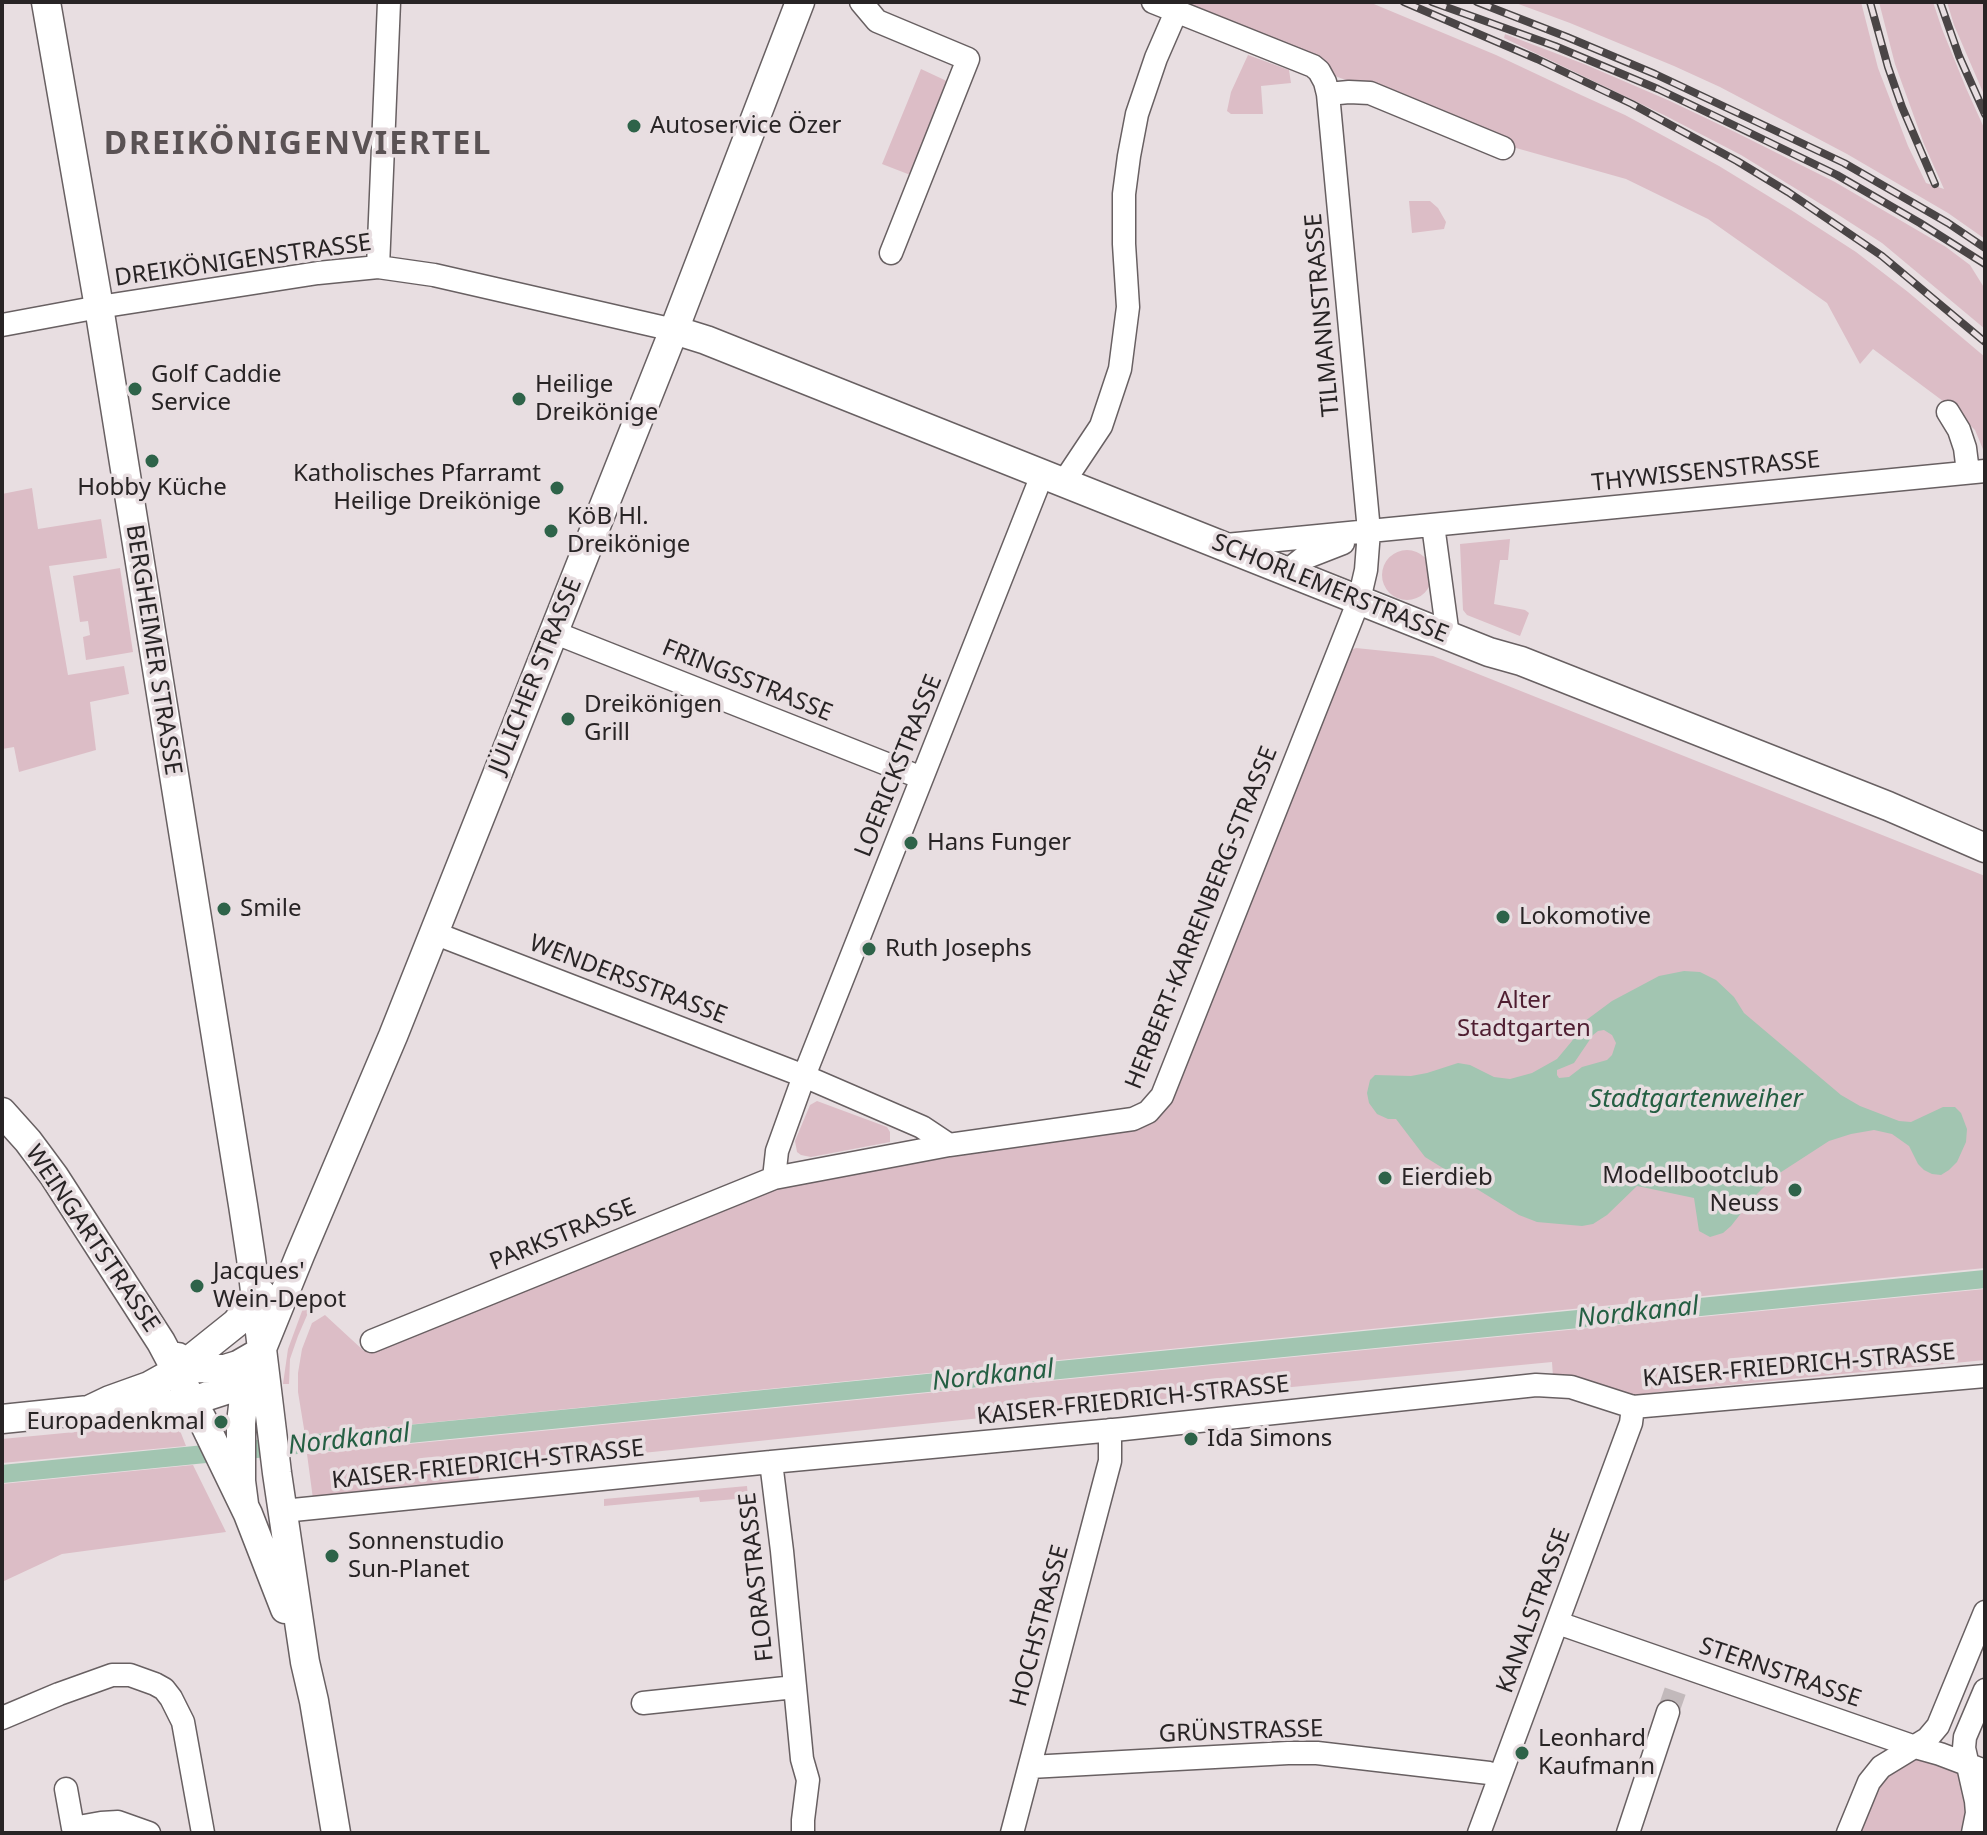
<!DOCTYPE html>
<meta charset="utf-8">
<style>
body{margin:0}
#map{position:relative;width:1987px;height:1835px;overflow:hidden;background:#e8dee1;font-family:"Noto Sans",sans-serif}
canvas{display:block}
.frame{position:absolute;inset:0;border:4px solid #282425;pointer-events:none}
</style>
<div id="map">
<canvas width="1987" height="1835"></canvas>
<div class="frame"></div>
</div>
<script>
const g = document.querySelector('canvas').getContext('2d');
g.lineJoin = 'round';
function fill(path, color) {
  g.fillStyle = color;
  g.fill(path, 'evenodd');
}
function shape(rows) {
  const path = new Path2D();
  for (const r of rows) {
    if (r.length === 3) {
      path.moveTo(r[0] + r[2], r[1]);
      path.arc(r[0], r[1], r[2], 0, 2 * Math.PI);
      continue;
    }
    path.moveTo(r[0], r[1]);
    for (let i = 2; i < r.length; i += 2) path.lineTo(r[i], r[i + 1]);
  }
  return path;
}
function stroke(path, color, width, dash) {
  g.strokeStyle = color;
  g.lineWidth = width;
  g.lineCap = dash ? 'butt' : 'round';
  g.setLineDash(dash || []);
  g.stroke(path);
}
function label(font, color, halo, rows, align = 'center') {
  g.font = font + ' "Noto Sans",sans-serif';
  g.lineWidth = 7;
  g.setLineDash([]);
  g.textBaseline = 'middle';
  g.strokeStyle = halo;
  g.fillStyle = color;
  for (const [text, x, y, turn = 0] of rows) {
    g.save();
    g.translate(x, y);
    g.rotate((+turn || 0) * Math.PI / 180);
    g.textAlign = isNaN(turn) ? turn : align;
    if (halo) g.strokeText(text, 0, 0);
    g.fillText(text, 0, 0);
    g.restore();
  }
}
const green = shape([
 [1184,2,1369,2,1496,55,1581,95,1625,115,1719,166,1791,210,1856,252,1908,292,1985,357,1985,454,1975,430,1951,407,1873,349,1860,364,1827,303,1708,219,1626,179,1509,146,1370,89,1335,76,1330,69,1295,47],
 [1513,2,1861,2,1878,68,1908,146,1926,183,1944,189,1924,144,1895,64,1879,2,1933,2,1942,29,1966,88,1985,130,1985,239,1948,213,1847,154,1720,87,1674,66,1570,23],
 [1947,2,1985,2,1985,97,1954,25],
 [1505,34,1584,64,1670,101,1737,133,1835,182,1946,247,1970,265,1985,289,1985,329,1882,243,1837,214,1741,155,1664,115,1504,38],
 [1248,55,1289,70,1291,83,1261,86,1263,114,1231,114,1227,111,1231,92],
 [921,69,951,83,913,176,882,164],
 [1409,201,1430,201,1438,208,1446,222,1444,229,1412,233],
 [32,488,38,529,101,519,107,558,49,566,68,675,124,666,129,694,90,702,96,750,19,772,14,747,2,749,2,494],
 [1510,539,1508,560,1500,560,1494,604,1525,610,1529,613,1520,636,1467,615,1463,610,1460,544],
 [1407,575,25],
 [120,568,133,652,86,660,83,637,90,635,88,621,80,622,73,576],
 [1356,648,1433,656,1985,876,1985,1268,305,1435,298,1392,298,1373,302,1349,312,1323,325,1315,364,1351,761,1188,1146,1122,1348,651],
 [817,1101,887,1127,890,1132,890,1142,811,1157,801,1155,797,1152,795,1141,810,1105],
 [1985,1289,1985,1360,1659,1392,1624,1397,1553,1377,1552,1362,1136,1402,478,1470,479,1482,313,1499,307,1454],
 [305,1303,311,1306,298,1336,290,1359,289,1384,283,1384,288,1349],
 [158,1424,179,1428,186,1446,2,1463,2,1439],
 [193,1465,226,1532,62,1554,2,1582,2,1484],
 [747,1486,748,1498,700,1502,699,1497,604,1506,604,1499],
 [1915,1751,1964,1768,1971,1833,1849,1833,1869,1782]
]);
const water = shape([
 [1684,971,1700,972,1716,980,1734,997,1744,1013,1841,1095,1860,1106,1899,1121,1911,1122,1943,1107,1955,1107,1961,1113,1967,1129,1966,1142,1957,1162,1949,1170,1941,1175,1932,1174,1924,1170,1918,1164,1909,1146,1892,1134,1874,1130,1851,1134,1829,1141,1775,1176,1753,1198,1731,1226,1723,1233,1710,1237,1699,1231,1694,1198,1637,1186,1607,1215,1593,1224,1582,1226,1537,1222,1519,1215,1425,1157,1396,1119,1388,1119,1377,1114,1369,1103,1367,1093,1370,1080,1375,1075,1411,1076,1427,1073,1458,1063,1470,1065,1494,1077,1510,1079,1532,1073,1557,1059,1572,1041,1581,1024,1612,1001,1659,976],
 [1604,1030,1612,1035,1616,1043,1612,1055,1607,1060,1582,1067,1569,1077,1559,1078,1557,1075,1557,1070,1574,1063,1593,1035,1598,1031]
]);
const canal = shape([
 [2,1474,1985,1279]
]);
const minorTunnel = shape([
 [1668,1712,1678,1683]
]);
const minor = shape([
 [861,2,877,21,968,59,891,253],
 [1328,94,1349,92,1370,93,1503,148],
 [378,267,389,2],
 [2,325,99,307,318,273,378,267,434,275,674,330],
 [1948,412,1959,430,1965,448,1968,472],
 [1063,483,1101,426,1120,369,1128,307,1124,244,1124,194,1129,156,1137,114,1156,58,1176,12],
 [1433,525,1448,636],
 [1226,545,1985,471],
 [1287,571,1302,559,1343,543],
 [553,632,922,778],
 [434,933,804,1076,922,1127,949,1145],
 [774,1178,777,1151,804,1076,1042,475],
 [372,1341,774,1178,949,1145,1133,1119,1148,1112,1162,1096,1359,600,1366,570,1369,531,1328,94,1325,82,1319,71,1313,66,1153,2],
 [771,1462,782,1551,802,1759,808,1780,803,1820,803,1833],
 [283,1511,771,1462,1124,1429,1536,1385,1571,1387,1633,1407,1985,1376],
 [1558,1623,1915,1747,1940,1754,1985,1771],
 [643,1703,795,1687],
 [2,1718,59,1694,112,1675,130,1675,155,1684,164,1689,171,1698,183,1722,203,1833],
 [1030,1767,1288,1753,1317,1753,1489,1773,1500,1776],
 [66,1789,73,1828,101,1823,118,1822,149,1833],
 [1012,1833,1110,1461,1110,1430],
 [1479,1833,1631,1423,1633,1407],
 [1628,1833,1668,1712],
 [1848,1833,1869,1782,1881,1767,1927,1739,1938,1726,1985,1612],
 [1973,1833,1977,1813,1976,1801,1964,1748,1965,1737,1985,1690]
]);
const major = shape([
 [46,2,99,307,243,1205,251,1258,277,1473,305,1662,314,1701,336,1833],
 [674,330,706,340,1489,652,1521,661,1888,806,1985,848],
 [2,1112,28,1141,54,1176,161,1342,202,1419,248,1514,285,1609],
 [178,1357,186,1363,196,1368,225,1369,238,1365,257,1354],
 [89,1410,110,1400,149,1386,176,1371,236,1323,261,1293],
 [2,1419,89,1410,111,1411,151,1407,192,1401,226,1390,237,1384,254,1371],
 [244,1504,241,1481,241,1423,245,1389,249,1376,261,1351,300,1255,393,1036,674,330,800,2]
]);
const rail = shape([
 [1404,2,1537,59,1632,104,1737,161,1788,192,1882,256,1985,342],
 [1432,2,1555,46,1658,89,1723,120,1837,175,1920,223,1985,264],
 [1477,2,1567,37,1655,74,1844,163,1948,223,1985,248],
 [1870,2,1888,67,1902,107,1935,184],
 [1940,2,1959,56,1985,114]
]);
const markers = [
 [634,126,8,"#2e6349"],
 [135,389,8,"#2e6349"],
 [519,399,8,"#2e6349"],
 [152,461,8,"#2e6349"],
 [557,488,8,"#2e6349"],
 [551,531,8,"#2e6349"],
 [568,719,8,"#2e6349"],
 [911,843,8,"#2e6349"],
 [224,909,8,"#2e6349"],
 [1503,917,8,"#2e6349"],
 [869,949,8,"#2e6349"],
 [1385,1178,8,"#2e6349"],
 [1795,1190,8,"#2e6349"],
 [197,1286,8,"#2e6349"],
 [221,1422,8,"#2e6349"],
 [1191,1439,8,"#2e6349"],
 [332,1556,8,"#2e6349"],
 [1522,1753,8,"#2e6349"]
];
const poiNames = [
 ["Autoservice Özer",650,126],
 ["Golf Caddie",151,375],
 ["Service",151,403],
 ["Heilige",535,385],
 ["Dreikönige",535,413],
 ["Katholisches Pfarramt",541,474,"right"],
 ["Heilige Dreikönige",541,502,"right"],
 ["Hobby Küche",152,488,"center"],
 ["KöB Hl.",567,517],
 ["Dreikönige",567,545],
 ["Dreikönigen",584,705],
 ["Grill",584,733],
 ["Hans Funger",927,843],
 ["Smile",240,909],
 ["Lokomotive",1519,917],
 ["Ruth Josephs",885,949],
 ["Modellbootclub",1779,1176,"right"],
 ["Neuss",1779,1204,"right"],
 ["Eierdieb",1401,1178],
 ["Jacques'",213,1272],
 ["Wein-Depot",213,1300],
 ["Europadenkmal",205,1422,"right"],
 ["Ida Simons",1207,1439],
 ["Sonnenstudio",348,1542],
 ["Sun-Planet",348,1570],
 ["Leonhard",1538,1739],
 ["Kaufmann",1538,1767]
];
const streetNames = [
 ["DREIKÖNIGENSTRASSE",243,261,-8],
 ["TILMANNSTRASSE",1323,315,-95],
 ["THYWISSENSTRASSE",1706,472,-6],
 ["SCHORLEMERSTRASSE",1330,589,22],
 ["BERGHEIMER STRASSE",153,650,81],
 ["JÜLICHER STRASSE",536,676,-68],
 ["FRINGSSTRASSE",747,681,22],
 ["LOERICKSTRASSE",899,766,-68],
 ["HERBERT-KARRENBERG-STRASSE",1202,918,-68],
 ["WENDERSSTRASSE",628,980,21],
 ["PARKSTRASSE",563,1235,-22],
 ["WEINGARTSTRASSE",92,1239,56],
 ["KAISER-FRIEDRICH-STRASSE",1799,1366,-5],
 ["KAISER-FRIEDRICH-STRASSE",1133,1401,-6],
 ["KAISER-FRIEDRICH-STRASSE",488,1465,-6],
 ["FLORASTRASSE",757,1577,-96],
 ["KANALSTRASSE",1534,1611,-70],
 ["HOCHSTRASSE",1040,1626,-75],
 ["STERNSTRASSE",1780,1673,19],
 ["GRÜNSTRASSE",1241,1732,-2]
];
const parkNames = [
 ["Alter",1524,1001],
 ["Stadtgarten",1524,1029]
];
const waterNames = [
 ["Stadtgartenweiher",1696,1100],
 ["Nordkanal",1638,1313,-6],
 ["Nordkanal",993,1376,-6],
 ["Nordkanal",349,1440,-6]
];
const districtNames = [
 ["DREIKÖNIGENVIERTEL",298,145]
];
fill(green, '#dcbdc6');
fill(water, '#a2c5b1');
stroke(canal, '#a2c5b1', 18);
stroke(minorTunnel, '#c2b9bb', 22, [22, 11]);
stroke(minor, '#686062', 25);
stroke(major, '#686062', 31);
stroke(minor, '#fff', 22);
stroke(major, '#fff', 28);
stroke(rail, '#4a4546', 8);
stroke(rail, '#e8dee1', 5, [15]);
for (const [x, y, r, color] of markers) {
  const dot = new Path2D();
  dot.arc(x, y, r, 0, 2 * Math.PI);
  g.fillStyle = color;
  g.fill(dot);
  stroke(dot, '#e8dee1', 3);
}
label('24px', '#282425', '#e8dee1', poiNames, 'left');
label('24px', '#282425', '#e8dee1', streetNames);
label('24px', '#4f1e31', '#e8dee1', parkNames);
label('italic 26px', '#245f43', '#e8dee1', waterNames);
g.letterSpacing = '2px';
label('bold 32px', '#5a5254', '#e8dee1', districtNames);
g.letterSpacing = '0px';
</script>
